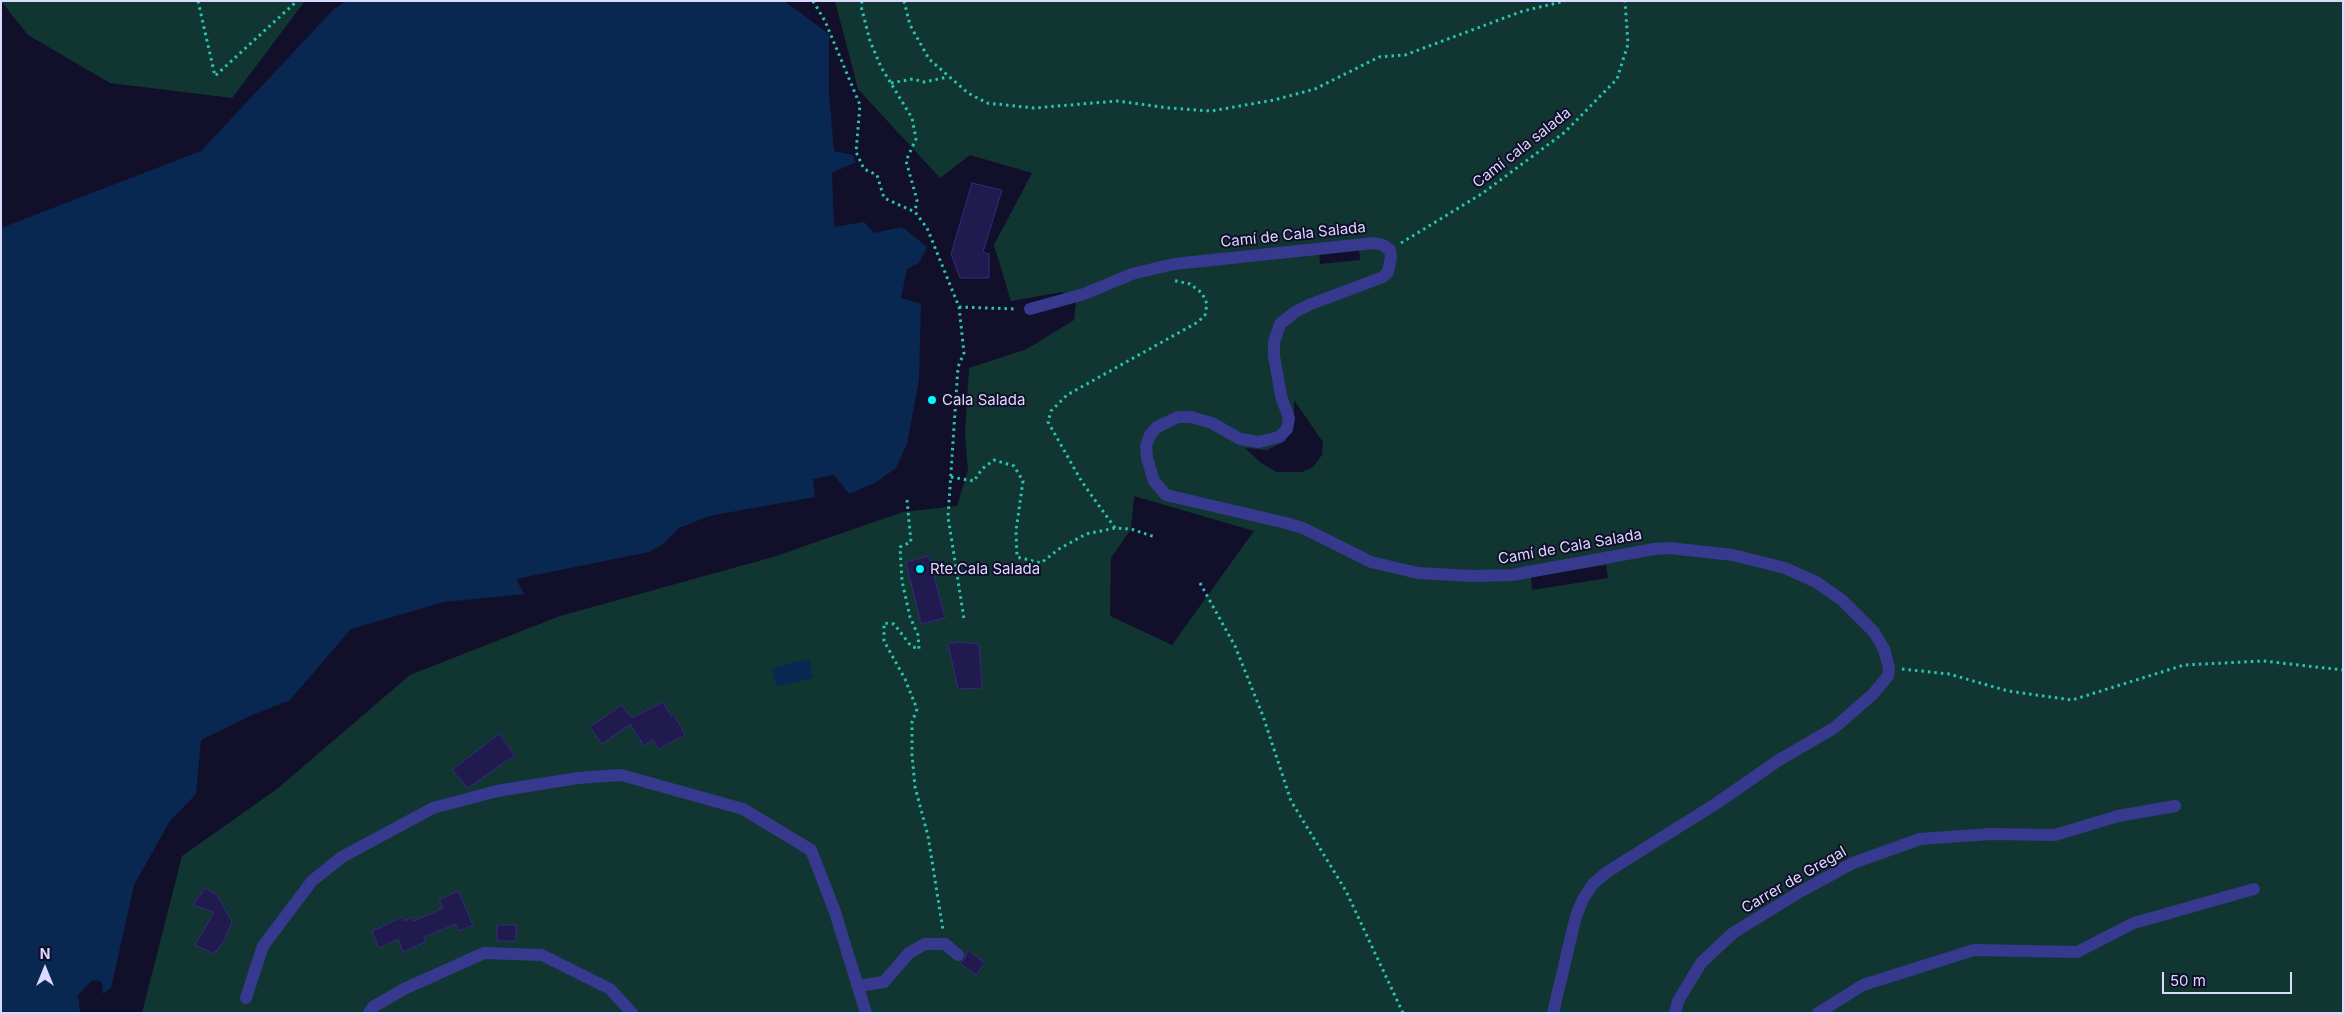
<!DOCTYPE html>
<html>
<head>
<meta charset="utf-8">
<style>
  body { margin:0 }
  #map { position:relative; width:2344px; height:1014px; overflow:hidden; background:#120f2b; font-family:Inter,sans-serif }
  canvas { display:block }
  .frame { position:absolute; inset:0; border:2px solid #dbd9ff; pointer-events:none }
  .north { position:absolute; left:20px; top:944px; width:50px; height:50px; -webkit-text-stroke:4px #120f2b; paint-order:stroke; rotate:0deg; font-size:14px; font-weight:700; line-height:20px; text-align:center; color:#dbd9ff }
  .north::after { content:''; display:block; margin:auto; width:18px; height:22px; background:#dbd9ff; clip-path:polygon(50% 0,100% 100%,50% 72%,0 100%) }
  .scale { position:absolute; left:2162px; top:972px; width:130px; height:22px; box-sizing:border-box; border:2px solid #dbd9ff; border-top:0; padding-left:6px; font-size:15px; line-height:18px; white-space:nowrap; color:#dbd9ff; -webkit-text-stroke:4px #120f2b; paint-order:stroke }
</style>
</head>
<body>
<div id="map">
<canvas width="2344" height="1014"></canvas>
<div class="frame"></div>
<div class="north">N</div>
<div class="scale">50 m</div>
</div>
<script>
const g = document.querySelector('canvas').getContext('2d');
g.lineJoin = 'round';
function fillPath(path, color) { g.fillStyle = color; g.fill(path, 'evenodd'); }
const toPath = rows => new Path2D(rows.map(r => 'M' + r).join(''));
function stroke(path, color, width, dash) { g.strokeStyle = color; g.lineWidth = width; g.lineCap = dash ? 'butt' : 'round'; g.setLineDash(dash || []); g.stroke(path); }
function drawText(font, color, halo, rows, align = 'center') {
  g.font = font + ' Inter,sans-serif'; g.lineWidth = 4; g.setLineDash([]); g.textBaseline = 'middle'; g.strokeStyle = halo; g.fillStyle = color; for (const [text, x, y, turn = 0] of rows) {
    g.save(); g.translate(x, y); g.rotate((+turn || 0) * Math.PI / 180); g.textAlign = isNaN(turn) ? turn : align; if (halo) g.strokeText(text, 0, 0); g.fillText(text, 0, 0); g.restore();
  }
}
const green = toPath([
  [1,1,305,1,232,98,110,83,28,35],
  [835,1,2343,1,2343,1013,142,1013,182,856,277,789,410,675,560,616,773,557,903,512,957,506,968,470,965,435,969,368,1027,349,1074,320,1076,301,1062,292,1011,301,994,245,1032,173,970,155,940,178,858,89],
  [1359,248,1360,260,1320,264,1319,253],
  [1294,400,1323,442,1322,455,1313,467,1302,472,1276,472,1260,462,1245,448,1267,450,1285,441,1294,423],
  [1134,496,1254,531,1172,645,1110,616,1111,558,1131,529],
  [1606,565,1608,578,1532,590,1531,577]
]);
const water = toPath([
  [346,1,784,1,829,34,829,94,834,151,852,155,856,162,832,173,834,227,864,222,874,233,902,227,927,247,919,263,907,269,901,298,921,304,919,379,907,444,896,468,875,483,849,494,834,475,813,479,815,497,709,516,679,528,663,544,649,552,516,579,524,594,444,602,351,629,290,700,250,716,201,740,196,794,170,821,134,885,111,988,103,994,102,982,92,980,78,995,80,1013,1,1013,1,228,201,151,333,10],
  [809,659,813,678,777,687,772,668]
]);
const building = toPath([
  [972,183,1002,190,983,252,989,254,989,278,960,278,951,254,972,183],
  [929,556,945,618,921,624,906,562,929,556],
  [959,642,979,644,982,688,958,689,948,644,959,642],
  [663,702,671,716,674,714,685,735,658,749,653,739,644,746,630,724,602,744,590,727,622,705,631,718,663,702],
  [499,734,515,755,468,788,452,770,499,734],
  [205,888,217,895,232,922,224,941,214,954,195,945,214,912,193,905,205,888],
  [458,891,473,925,459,931,456,924,424,937,426,942,403,952,398,939,379,948,372,931,403,917,405,921,412,917,414,921,443,908,439,900,458,891],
  [497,925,516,925,516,941,497,941,497,925],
  [968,950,985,963,976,975,960,963,964,960,968,950]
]);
const path = toPath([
  [198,1,215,76,297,1],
  [813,1,825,21,860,105,856,152,864,169,877,175,884,198,915,212,927,228,959,307,964,353,958,367,948,517,964,619],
  [862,1,861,6,870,41,881,67,912,118,916,139,906,161,917,200,915,212],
  [904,1,910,25,929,59,968,93,987,103,1034,108,1117,101,1169,108,1211,111,1274,100,1315,89,1379,57,1405,55,1523,11,1565,1],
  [891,83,913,79,924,82,948,77],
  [1401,243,1483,193,1565,132,1617,79,1628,44,1625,1],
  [959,307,1016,309],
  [951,477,974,481,982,469,994,460,1014,466,1023,481,1016,531,1017,557,1041,563,1059,549,1086,534,1115,528,1131,529,1155,537],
  [907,500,911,542,900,547,902,581,910,617,918,635,919,649,911,646,894,624,884,623,884,641,905,679,917,709,912,722,912,755,915,787,928,836,943,930],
  [1115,528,1082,482,1048,422,1051,411,1067,395,1198,322,1205,315,1207,304,1202,293,1190,284,1172,280],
  [1200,583,1235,646,1263,716,1291,801,1346,891,1403,1013],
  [1902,669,1949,674,2008,691,2072,700,2184,665,2263,661,2343,670]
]);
const minor = toPath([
  [1030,309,1084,294,1132,274,1174,264,1374,243,1383,245,1390,250,1391,257,1388,272,1383,277,1311,304,1295,312,1280,324,1274,342,1274,356,1281,396,1289,418,1287,429,1279,437,1259,442,1240,439,1212,423,1191,417,1178,417,1157,427,1150,435,1146,446,1147,458,1154,481,1166,495,1286,523,1303,528,1371,562,1418,573,1473,576,1512,575,1654,549,1669,548,1733,555,1785,568,1816,582,1842,600,1874,632,1884,649,1889,668,1888,676,1873,694,1834,728,1779,760,1717,803,1607,872,1593,884,1583,899,1576,916,1553,1013],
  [858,986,884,982,909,953,925,944,945,944,958,955],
  [246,998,263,946,312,881,342,857,433,808,497,791,578,778,621,775,743,809,811,850,835,912,866,1013],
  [369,1013,373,1007,404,989,484,953,542,955,610,989,632,1013],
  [1675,1013,1678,1001,1701,963,1733,933,1798,893,1853,863,1920,839,1990,834,2055,835,2118,816,2175,806],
  [1818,1013,1863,985,1974,950,2077,952,2134,923,2254,889]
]);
const markers = [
  [932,400,5,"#05f6ff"],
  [920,569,5,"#05f6ff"]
];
const streetNames = [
  ["Camí cala salada",1522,148,-38],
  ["Camí de Cala Salada",1293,235,-6],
  ["Camí de Cala Salada",1570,547,-10],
  ["Carrer de Gregal",1794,880,-30]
];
const poiNames = [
  ["Cala Salada",942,400],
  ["Rte.Cala Salada",930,569]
];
fillPath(green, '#113632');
fillPath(water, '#092851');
fillPath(building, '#211a4e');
stroke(building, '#352a7b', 1);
stroke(path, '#27c5b2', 3, [2.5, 4]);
stroke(minor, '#37398e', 12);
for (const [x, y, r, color] of markers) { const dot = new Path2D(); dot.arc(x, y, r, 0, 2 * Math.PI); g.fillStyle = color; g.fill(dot); stroke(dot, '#120f2b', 2); }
drawText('15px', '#dbd9ff', '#120f2b', streetNames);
drawText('15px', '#dbd9ff', '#120f2b', poiNames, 'left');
</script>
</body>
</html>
